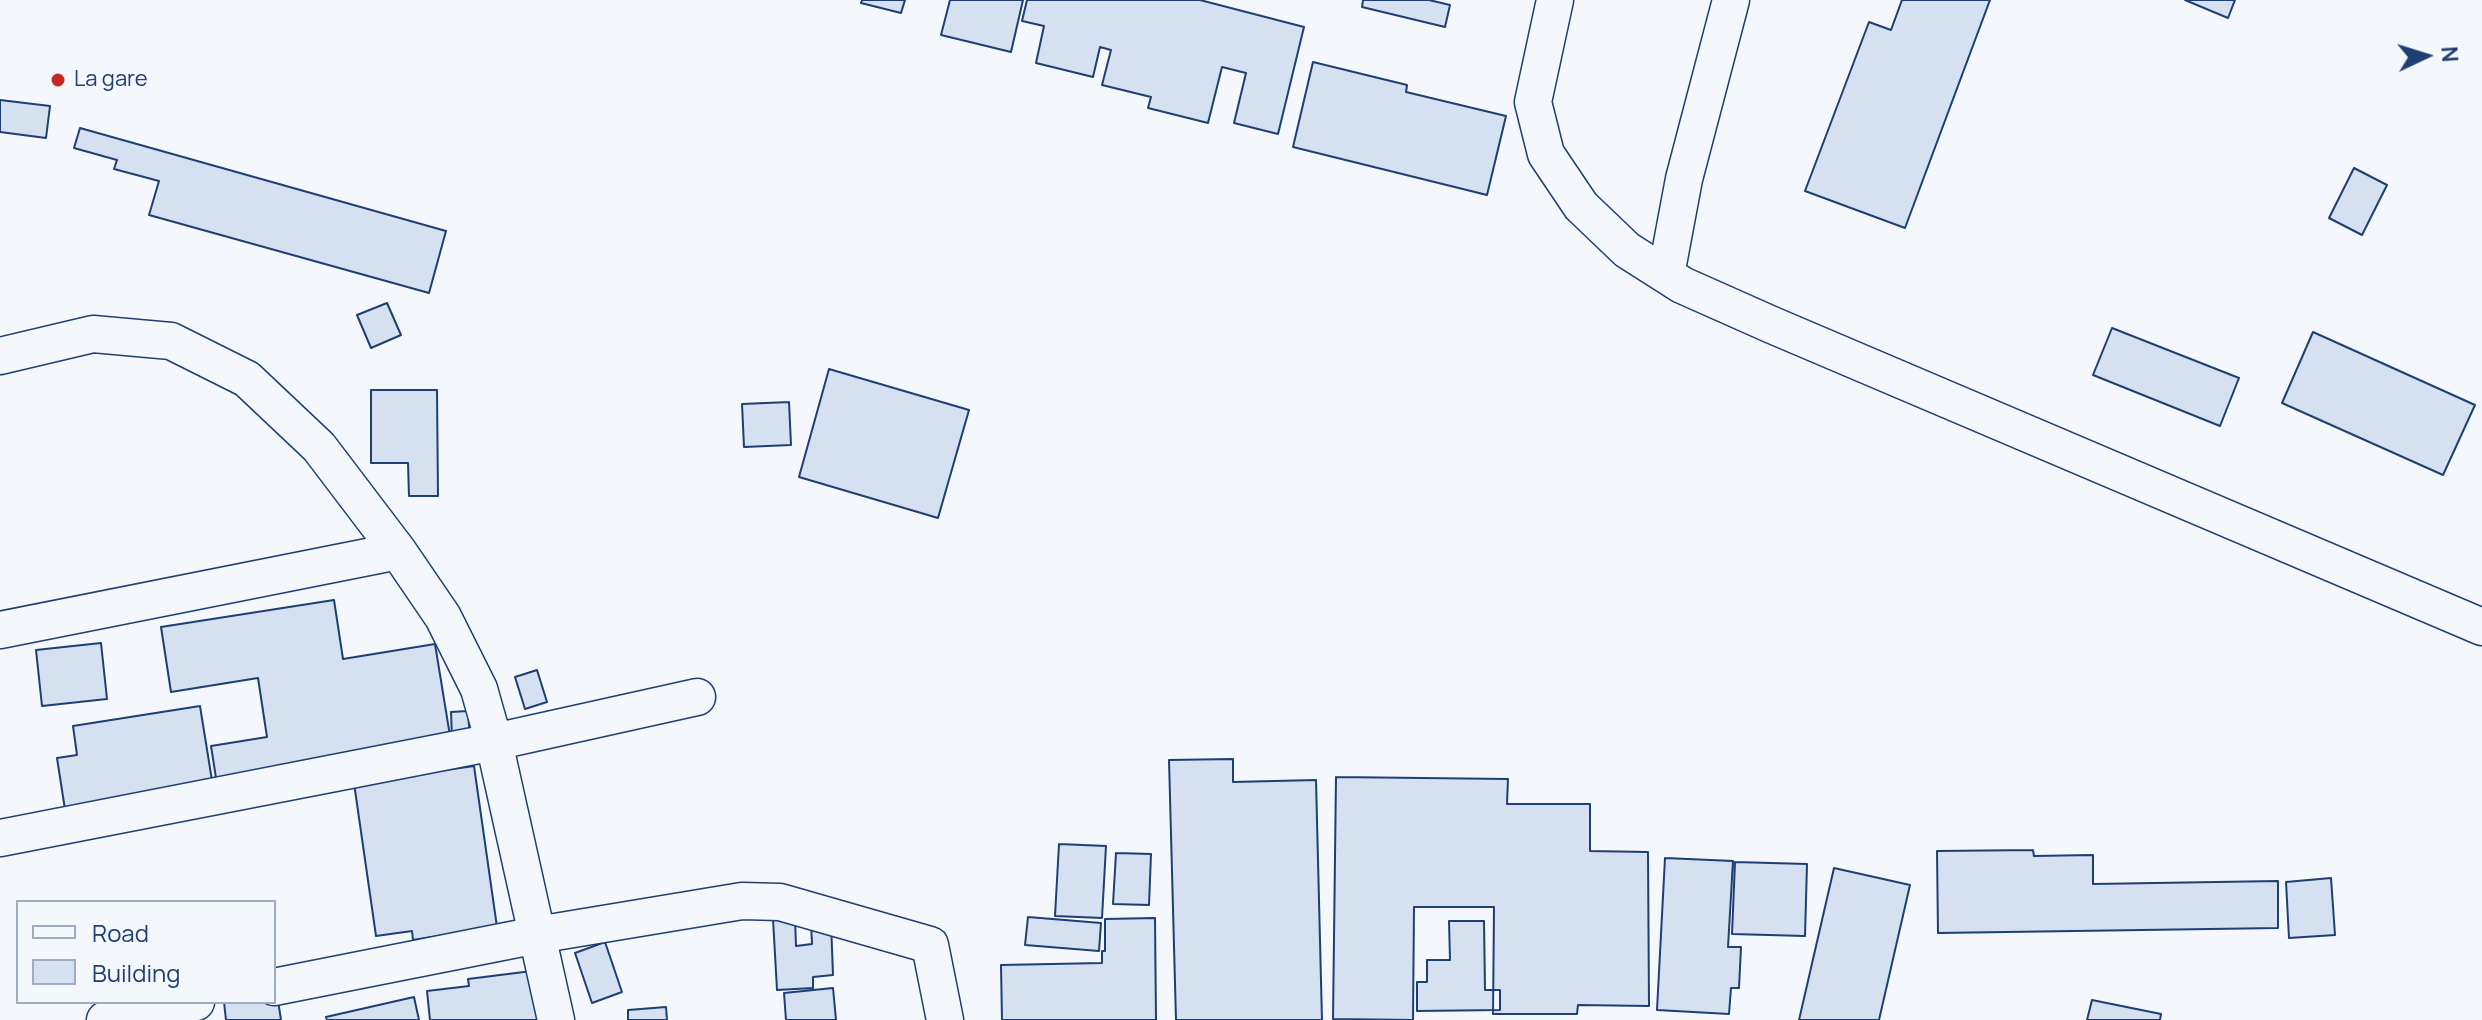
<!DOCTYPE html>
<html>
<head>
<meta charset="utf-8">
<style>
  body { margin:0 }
  #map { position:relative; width:2482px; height:1020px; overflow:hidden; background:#f4f7fb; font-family:Manrope,sans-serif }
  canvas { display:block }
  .legend { position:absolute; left:16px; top:900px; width:260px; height:104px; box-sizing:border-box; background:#f4f7fb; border:2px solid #9eadc5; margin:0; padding:10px 14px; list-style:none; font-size:24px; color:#1d3f73 }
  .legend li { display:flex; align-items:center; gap:16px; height:40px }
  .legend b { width:40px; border:2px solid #9eadc5 }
  .north { position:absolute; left:2386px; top:16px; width:80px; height:80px; -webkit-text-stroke:6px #f4f7fb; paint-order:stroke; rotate:86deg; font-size:22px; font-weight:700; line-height:32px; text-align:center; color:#1d3f73 }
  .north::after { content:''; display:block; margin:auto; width:28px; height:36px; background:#1d3f73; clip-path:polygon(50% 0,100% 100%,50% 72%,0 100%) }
</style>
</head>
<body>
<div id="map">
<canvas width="2482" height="1020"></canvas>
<ul class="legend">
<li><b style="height:10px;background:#f4f7fb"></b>Road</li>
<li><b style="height:22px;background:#d5e0f0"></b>Building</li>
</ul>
<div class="north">N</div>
</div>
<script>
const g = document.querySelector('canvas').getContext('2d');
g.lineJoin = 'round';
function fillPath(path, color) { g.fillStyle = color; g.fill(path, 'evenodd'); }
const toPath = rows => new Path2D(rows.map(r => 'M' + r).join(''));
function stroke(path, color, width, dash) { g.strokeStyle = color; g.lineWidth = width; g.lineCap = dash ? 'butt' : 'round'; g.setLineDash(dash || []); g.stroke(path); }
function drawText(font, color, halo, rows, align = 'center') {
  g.font = font + ' Manrope,sans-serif'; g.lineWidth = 6; g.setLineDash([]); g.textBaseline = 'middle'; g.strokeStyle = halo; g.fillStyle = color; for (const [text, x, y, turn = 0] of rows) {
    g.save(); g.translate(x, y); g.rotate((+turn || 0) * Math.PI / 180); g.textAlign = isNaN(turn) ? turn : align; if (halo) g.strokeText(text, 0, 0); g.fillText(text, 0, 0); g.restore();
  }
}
const building = toPath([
  [862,0,905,0,901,13,861,3,862,0],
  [950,0,1023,0,1011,52,941,35,950,0],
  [1027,0,1200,0,1304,27,1278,134,1234,123,1246,73,1222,67,1208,123,1148,108,1151,97,1102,85,1111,50,1100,47,1093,77,1036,63,1044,26,1022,21,1027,0],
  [1363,0,1429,0,1450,5,1445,27,1362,7,1363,0],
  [1902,0,1990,0,1905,228,1805,191,1869,22,1891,30,1902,0],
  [2185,0,2235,0,2228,18,2185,0],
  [1313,62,1407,85,1406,92,1506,116,1487,195,1293,147,1313,62],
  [0,100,50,106,46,138,0,132,0,100],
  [80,128,446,231,429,293,149,215,159,181,114,169,117,160,74,148,80,128],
  [2354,168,2387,185,2362,235,2329,218,2354,168],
  [387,303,401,335,371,348,357,315,387,303],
  [2112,328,2239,378,2220,426,2093,375,2112,328],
  [2313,332,2475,405,2443,475,2282,403,2313,332],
  [829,369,969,410,938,518,799,477,829,369],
  [371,390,437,390,438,496,409,496,408,463,371,463,371,390],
  [789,402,791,445,744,447,742,404,789,402],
  [334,600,343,659,435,644,451,742,216,778,211,746,267,737,258,678,171,692,161,627,334,600],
  [101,643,107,699,42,706,36,650,101,643],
  [537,670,547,702,525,709,515,677,537,670],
  [200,706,214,793,66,816,57,758,77,755,73,726,200,706],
  [468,711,470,739,452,739,451,712,468,711],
  [1233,759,1233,782,1316,780,1322,1020,1176,1020,1169,760,1233,759],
  [474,766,497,927,413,940,412,931,376,936,354,783,474,766],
  [1336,777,1508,779,1507,804,1590,804,1590,851,1648,852,1649,1006,1578,1005,1577,1014,1493,1014,1494,907,1414,907,1413,1020,1333,1019,1336,777],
  [1059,844,1106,846,1102,918,1055,916,1059,844],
  [2033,850,2034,856,2093,855,2093,884,2278,881,2278,928,1938,933,1937,851,2033,850],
  [1116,853,1151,854,1149,905,1113,904,1116,853],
  [1665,858,1733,861,1728,947,1741,947,1739,988,1731,988,1729,1014,1657,1010,1665,858],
  [1735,862,1807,864,1805,936,1732,934,1735,862],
  [1834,868,1910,885,1879,1020,1799,1020,1834,868],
  [2331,878,2335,935,2289,938,2286,882,2331,878],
  [1028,917,1101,923,1099,951,1025,945,1028,917],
  [795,918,796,946,812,944,811,923,831,922,833,975,813,977,813,988,777,990,773,919,795,918],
  [1155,918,1156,1020,1002,1020,1001,965,1102,963,1102,951,1105,951,1105,919,1155,918],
  [1449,921,1484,921,1485,990,1500,990,1500,1010,1417,1011,1417,982,1427,982,1427,960,1450,960,1449,921],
  [605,942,622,992,592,1003,575,953,605,942],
  [532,971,538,1020,430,1020,427,991,469,986,468,979,532,971],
  [833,988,836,1020,786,1020,784,993,833,988],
  [277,994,281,1020,226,1020,224,1002,274,1002,277,994],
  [414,997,419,1020,327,1020,326,1017,414,997],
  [2092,1000,2161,1014,2160,1020,2087,1020,2092,1000],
  [666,1007,667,1020,628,1020,628,1010,666,1007]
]);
const street = toPath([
  [1555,0,1533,102,1546,154,1581,206,1627,250,1682,285,1772,325,2482,627],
  [1666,275,1684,179,1731,0],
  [0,356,93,334,171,341,247,379,319,447,398,551,443,617,479,689,494,742,556,1020],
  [0,630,398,551],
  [0,838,494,742,697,697],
  [274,987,537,935,742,901,780,902,930,945,945,1020],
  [105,1020,196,1002]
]);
const markers = [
  [58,80,8,"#c62828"]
];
const poiNames = [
  ["La gare",74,80]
];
fillPath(building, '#d5e0f0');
stroke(building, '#1d3f73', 2);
stroke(street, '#1d3f73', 39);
stroke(street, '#f4f7fb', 36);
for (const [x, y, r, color] of markers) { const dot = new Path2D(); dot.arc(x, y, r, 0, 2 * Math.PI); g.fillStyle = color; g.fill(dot); stroke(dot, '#f4f7fb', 3); }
drawText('22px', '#1d3f73', '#f4f7fb', poiNames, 'left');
</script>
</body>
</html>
